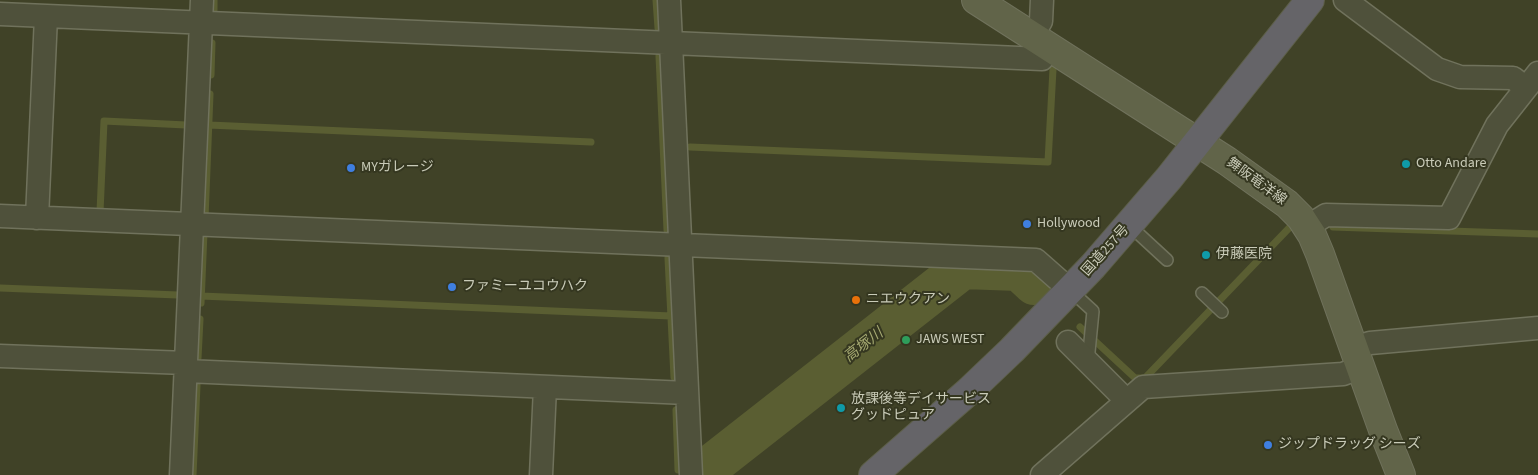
<!DOCTYPE html>
<html>
<head>
<meta charset="utf-8">
<style>
  body { margin:0 }
  canvas { display:block; background:#404227 }
</style>
</head>
<body>
<canvas width="1538" height="475"></canvas>
<script>
const g = document.querySelector('canvas').getContext('2d');
g.lineJoin = 'round';
const toPath = rows => new Path2D(rows.map(r => 'M' + r).join(''));
function stroke(path, color, width, dash) { g.strokeStyle = color; g.lineWidth = width; g.lineCap = dash ? 'butt' : 'round'; g.setLineDash(dash || []); g.stroke(path); }
function drawText(font, color, halo, rows, align = 'center') {
  g.font = font + ' "Source Sans 3","Noto Sans JP",sans-serif'; g.lineWidth = 4; g.setLineDash([]); g.textBaseline = 'middle'; g.strokeStyle = halo; g.fillStyle = color; for (const [text, x, y, turn = 0] of rows) {
    g.save(); g.translate(x, y); g.rotate((+turn || 0) * Math.PI / 180); g.textAlign = isNaN(turn) ? turn : align; if (halo) g.strokeText(text, 0, 0); g.fillText(text, 0, 0); g.restore();
  }
}
const stream = toPath([
  [656,0,658,28],
  [214,10,214,0],
  [659,56,667,230],
  [211,75,212,43],
  [209,125,591,142],
  [690,147,1048,162,1053,69],
  [94,212,100,212,104,121,186,125],
  [205,218,210,94],
  [1333,227,1538,234],
  [668,258,674,377],
  [0,288,178,295],
  [201,296,671,316],
  [201,303,204,232],
  [1080,327,1135,378,1145,378,1291,226],
  [198,358,200,319],
  [676,410,678,470],
  [193,475,197,385]
]);
const river = toPath([
  [704,471,963,268,1019,270,1034,284]
]);
const service = toPath([
  [1129,225,1167,260],
  [1070,290,1093,311,1088,362],
  [1202,293,1222,312]
]);
const minor = toPath([
  [669,0,691,475],
  [1345,0,1437,69,1460,77,1513,78,1526,88],
  [0,14,1042,59,1050,47],
  [1032,36,1041,21,1042,0],
  [0,216,1036,260,1070,290],
  [37,218,46,16],
  [1307,227,1326,215,1449,218,1497,125,1538,73],
  [1068,342,1127,401],
  [1354,348,1370,343,1538,328],
  [0,356,186,363],
  [186,371,687,393],
  [181,475,202,0],
  [541,475,545,387],
  [1042,475,1143,387,1343,374,1361,367]
]);
const secondary = toPath([
  [976,0,1227,161,1287,204,1301,218,1312,235,1320,254,1383,430,1401,475]
]);
const trunk = toPath([
  [873,475,969,391,1012,350,1093,266,1169,178,1310,0]
]);
const markers = [
  [1406,164,5,"#0f9aa8"],
  [351,168,5,"#3f7fe0"],
  [1027,224,5,"#3f7fe0"],
  [1206,255,5,"#0f9aa8"],
  [452,287,5,"#3f7fe0"],
  [856,300,5,"#e8710a"],
  [906,340,5,"#2e9e5b"],
  [841,408,5,"#0f9aa8"],
  [1268,445,5,"#3f7fe0"]
];
const poiNames = [
  ["Otto Andare",1416,164],
  ["MYガレージ",361,168],
  ["Hollywood",1037,224],
  ["伊藤医院",1216,255],
  ["ファミーユコウハク",462,287],
  ["ニエウクアン",866,300],
  ["JAWS WEST",916,340],
  ["放課後等デイサービス",851,400],
  ["グッドピュア",851,416],
  ["ジップドラッグ シーズ",1278,445]
];
const streetNames = [
  ["舞阪竜洋線",1256,182,36],
  ["国道257号",1106,251,-48]
];
const waterNames = [
  ["高塚川",864,346,-38]
];
stroke(stream, '#5a5e32', 7);
stroke(river, '#5a5e32', 42);
stroke(service, '#70725c', 14);
stroke(minor, '#70725c', 25);
stroke(secondary, '#70725c', 30);
stroke(trunk, '#5d5f49', 30);
stroke(service, '#4f513b', 11);
stroke(minor, '#4f513b', 22);
stroke(secondary, '#616449', 28);
stroke(trunk, '#656468', 28);
for (const [x, y, r, color] of markers) { const dot = new Path2D(); dot.arc(x, y, r, 0, 2 * Math.PI); g.fillStyle = color; g.fill(dot); stroke(dot, '#353720', 2); }
drawText('14px', '#c9cbb8', '#353720', poiNames, 'left');
drawText('14px', '#c9cbb8', '#353720', streetNames);
drawText('italic 15px', '#a6aa72', '#353720', waterNames);
</script>
</body>
</html>
